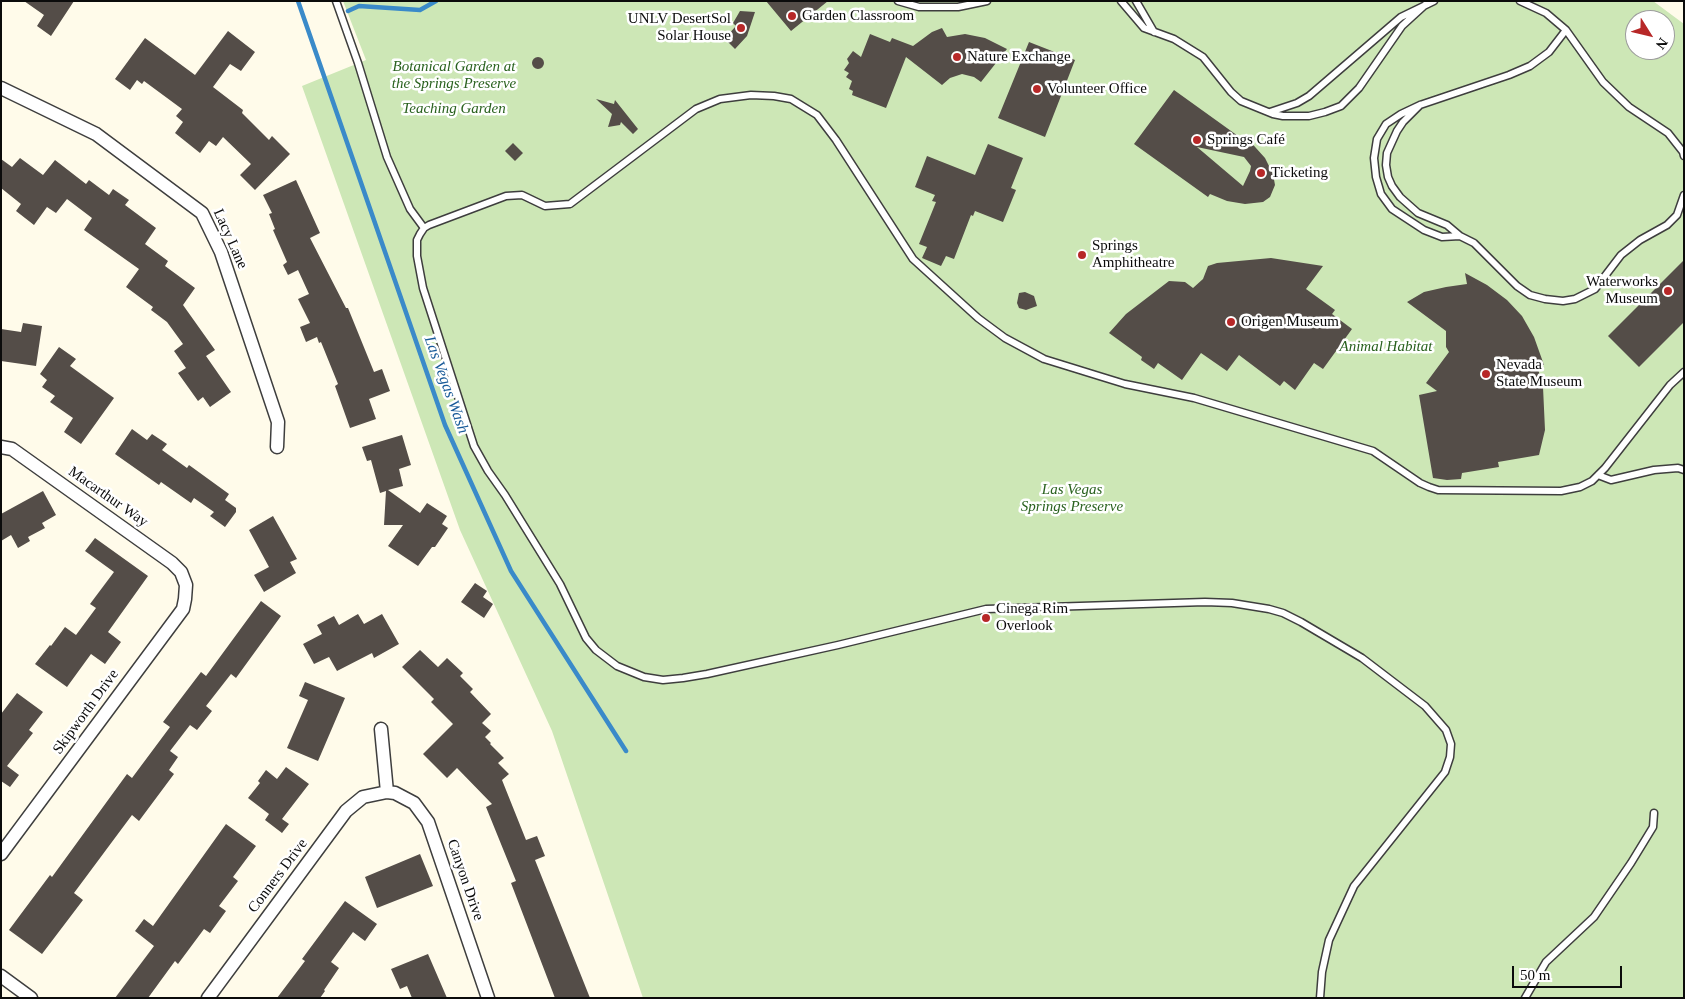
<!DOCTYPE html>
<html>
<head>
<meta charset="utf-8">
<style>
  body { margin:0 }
  #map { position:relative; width:1685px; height:999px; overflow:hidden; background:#fffbea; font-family:"Times New Roman",serif }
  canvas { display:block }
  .frame { position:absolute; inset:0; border:2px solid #0b0b0b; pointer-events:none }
  .north { position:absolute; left:1625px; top:10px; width:50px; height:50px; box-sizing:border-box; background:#fff; border:1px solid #9d9d9d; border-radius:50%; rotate:126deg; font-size:14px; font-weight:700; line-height:20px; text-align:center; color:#0b0b0b }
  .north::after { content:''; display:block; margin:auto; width:18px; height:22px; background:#b72828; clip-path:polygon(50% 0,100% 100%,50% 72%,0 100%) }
  .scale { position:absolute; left:1512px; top:966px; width:110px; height:22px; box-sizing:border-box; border:2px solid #0b0b0b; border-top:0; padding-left:6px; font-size:15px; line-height:18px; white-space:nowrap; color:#0b0b0b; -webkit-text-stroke:4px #fff; paint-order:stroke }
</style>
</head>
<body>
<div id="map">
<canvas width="1685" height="999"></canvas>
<div class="frame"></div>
<div class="north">N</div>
<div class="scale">50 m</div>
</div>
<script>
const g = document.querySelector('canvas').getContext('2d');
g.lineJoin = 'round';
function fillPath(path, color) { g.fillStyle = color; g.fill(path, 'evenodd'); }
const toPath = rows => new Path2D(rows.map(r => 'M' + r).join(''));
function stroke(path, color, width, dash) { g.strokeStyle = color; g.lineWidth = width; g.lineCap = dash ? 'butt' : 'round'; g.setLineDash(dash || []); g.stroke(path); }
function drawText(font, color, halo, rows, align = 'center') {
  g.font = font + ' "Times New Roman",serif'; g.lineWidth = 5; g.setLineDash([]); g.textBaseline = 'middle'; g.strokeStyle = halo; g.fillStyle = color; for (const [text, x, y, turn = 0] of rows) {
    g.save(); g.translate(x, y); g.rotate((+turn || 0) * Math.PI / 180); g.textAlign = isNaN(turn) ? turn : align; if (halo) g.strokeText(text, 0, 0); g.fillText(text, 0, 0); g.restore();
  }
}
const green = toPath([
  [343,1,1653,1,1684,24,1684,998,643,998,552,731,460,530,302,86,366,60],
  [1635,20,1665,20,1665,50,1635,50]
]);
const stream = toPath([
  [298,1,445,425,511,571,626,751],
  [348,11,359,6,420,10,436,1]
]);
const building = toPath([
  [24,1,74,1,51,36,37,26,44,15],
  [766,1,828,1,791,31],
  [740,11,755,12,747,36,735,49,727,41,726,37,736,26,733,23],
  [942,28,947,37,965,34,985,38,1007,49,981,82,974,77,962,74,950,78,942,85,906,57,886,108,852,95,853,91,849,89,852,81,846,77,849,73,844,70,849,63,847,59,853,51,861,57,870,34,890,42,892,38,913,46,932,32],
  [228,31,255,52,241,71,230,64,213,87,243,110,242,113,269,140,272,136,290,154,255,190,240,175,251,164,223,137,216,146,209,141,200,153,175,133,183,122,176,116,182,109,144,81,142,84,137,80,130,90,115,79,145,38,195,75],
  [1029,42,1075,60,1045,137,998,118],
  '532 63a6 6 0 1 1 12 0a6 6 0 1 1-12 0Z',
  [1174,90,1245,141,1247,138,1265,158,1273,174,1275,185,1270,197,1263,202,1245,204,1227,201,1210,194,1208,197,1134,144],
  [1197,147,1244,157,1251,166,1250,171,1243,186],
  [596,99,614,104,615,100,638,129,633,134,621,122,620,125,608,127,612,114],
  [513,143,523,153,515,161,505,151],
  [988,144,1023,158,1011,188,1016,190,1003,222,975,211,973,216,971,215,954,259,946,256,941,266,922,258,927,247,919,244,936,202,932,201,935,195,915,187,927,156,975,175],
  [20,158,43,175,55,160,86,184,89,180,109,195,113,189,129,200,125,205,156,228,145,244,168,261,165,266,195,288,183,305,215,350,206,356,231,392,210,407,203,397,198,401,178,373,186,368,174,351,183,344,167,322,151,310,153,307,126,287,139,269,84,230,92,218,67,199,56,213,47,207,34,225,16,211,21,204,1,188,1,159,12,167],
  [296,180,320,233,310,238,346,308,348,308,374,372,382,369,390,391,369,399,376,419,350,428,335,386,338,384,321,342,319,343,317,337,306,342,300,327,310,323,298,299,309,294,298,270,288,275,283,265,287,262,273,230,275,229,269,214,272,213,263,195],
  [1271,258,1323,266,1306,289,1335,310,1332,314,1352,329,1323,369,1314,363,1295,390,1284,381,1280,386,1239,355,1227,371,1201,353,1182,380,1158,363,1154,369,1141,360,1142,357,1109,333,1126,314,1169,281,1185,282,1193,288,1203,279,1208,266,1217,263],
  [1684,260,1684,322,1639,367,1608,336],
  [1465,273,1487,285,1507,300,1522,316,1534,337,1544,365,1537,365,1543,387,1545,430,1539,455,1498,462,1499,467,1462,473,1461,479,1447,480,1433,478,1419,395,1437,391,1426,383,1449,352,1446,347,1446,331,1407,302,1424,292,1446,287,1467,284],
  [1025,292,1034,296,1037,306,1026,310,1019,308,1017,303,1019,293],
  [23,323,42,326,36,366,1,361,1,329,21,332],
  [59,347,76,359,70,366,114,398,81,444,64,432,73,418,50,402,55,396,42,387,47,380,40,374],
  [132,429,147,440,152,434,167,444,162,450,187,468,189,465,229,494,225,500,236,508,236,512,225,527,210,516,214,512,194,498,191,503,161,482,159,485,115,454],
  [402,435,411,465,399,469,403,486,388,490,420,513,427,503,447,516,442,524,448,528,435,547,432,547,418,566,388,546,403,525,384,525,386,491,380,493,371,460,367,461,362,447],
  [43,491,56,515,42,523,45,528,28,537,30,541,18,548,11,535,1,541,1,514],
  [273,516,297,559,290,562,296,573,264,592,254,575,269,567,249,530],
  [95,538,148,576,108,632,121,642,105,664,91,654,67,687,35,664,50,645,51,646,65,627,76,635,96,608,90,604,114,572,85,551],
  [475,583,487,591,483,597,493,604,484,618,461,602],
  [261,601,281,616,236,678,231,674,206,706,212,711,197,730,190,725,170,751,178,757,169,770,174,774,139,821,132,815,74,893,83,900,42,954,9,930,50,875,52,877,127,774,132,778,170,727,163,722,201,672,206,676],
  [358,614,364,624,382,614,399,644,374,658,372,653,337,671,329,657,314,664,303,644,322,634,317,625,334,616,339,625],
  [420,650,438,667,447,658,463,673,460,676,473,689,470,692,491,714,482,723,491,731,485,737,491,743,490,744,504,758,498,763,509,774,502,780,526,840,537,836,545,856,535,860,590,998,555,998,511,883,516,881,486,807,492,804,457,768,447,778,423,754,453,724,431,702,434,699,402,667],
  [305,682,345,698,318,761,287,748,308,700,299,696],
  [17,693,43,712,29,730,33,733,7,766,19,775,10,787,1,781,1,714],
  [286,767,309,784,282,819,289,824,282,833,265,820,269,814,248,798,260,783,258,781,266,770,277,779],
  [226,824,256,846,233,877,238,881,219,906,226,911,210,933,204,929,178,964,175,961,148,998,115,998,154,946,135,931,144,919,153,926],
  [420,854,433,886,377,908,365,877],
  [345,901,377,924,365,941,353,932,331,962,339,968,324,990,325,991,320,998,277,998,305,961,302,959],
  [428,954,447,998,412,998,407,986,400,989,391,969]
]);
const lane = toPath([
  [336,1,358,63,387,157,410,209,424,228],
  [898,1,919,7,958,7,987,1],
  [1121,1,1144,28,1174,39,1203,57,1231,92,1241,101,1273,114,1283,116,1309,116,1325,112,1341,106,1359,88,1402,26,1425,5],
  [1136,1,1154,32],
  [1520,1,1546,13,1566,30,1603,82,1629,107,1668,133,1683,152,1684,156],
  [1420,105,1403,122,1397,131,1387,153,1386,165,1388,177,1392,186,1400,197,1418,213,1447,225,1460,236,1474,243,1517,286,1530,295,1545,299,1563,301,1575,299,1595,289,1621,255,1640,240,1667,225,1677,215,1684,195],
  [1270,112,1297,103,1309,96,1401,17,1434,1],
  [1460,236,1442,237,1424,230,1392,209,1381,194,1376,177,1374,158,1377,139,1386,124,1401,114,1420,105,1509,75,1530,66,1549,52,1566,30],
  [1598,475,1611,480,1654,470,1678,468,1684,470],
  [1320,998,1322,972,1329,940,1354,886,1445,772,1450,757,1451,744,1446,730,1425,706,1362,658,1301,622,1283,613,1269,609,1232,603,1205,602,986,609,838,645,707,674,683,678,663,680,644,677,617,666,596,650,586,638,560,584,505,495,488,471,474,446,423,288,417,256,417,240,420,234,424,228,429,225,506,196,522,195,545,206,570,204,696,109,720,99,751,95,774,96,791,99,817,115,836,140,913,259,978,318,1005,338,1044,359,1099,376,1125,384,1194,398,1373,451,1420,483,1429,487,1438,490,1561,491,1580,487,1592,481,1605,468,1670,385,1684,372],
  [1525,998,1546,962,1594,917,1631,863,1653,827,1654,813]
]);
const street = toPath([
  [1,88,96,134,202,213,221,252,278,422,277,447],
  [1,447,12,449,172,563,181,572,186,585,185,599,183,609,1,854],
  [381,729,387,792],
  [1,976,31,998],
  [208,998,346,811,363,797,387,792,395,793,414,803,428,822,488,998]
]);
const markers = [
  [792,16,5,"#b72828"],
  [741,28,5,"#b72828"],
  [957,57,5,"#b72828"],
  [1037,89,5,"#b72828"],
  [1197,140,5,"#b72828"],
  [1261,173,5,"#b72828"],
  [1082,255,5,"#b72828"],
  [1668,291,5,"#b72828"],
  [1231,322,5,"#b72828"],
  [1486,374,5,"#b72828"],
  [986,618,5,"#b72828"]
];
const poiNames = [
  ["Garden Classroom",802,16],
  ["UNLV DesertSol",731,19,"right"],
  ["Solar House",731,36,"right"],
  ["Nature Exchange",967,57],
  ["Volunteer Office",1047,89],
  ["Springs Café",1207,140],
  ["Ticketing",1271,173],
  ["Springs",1092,246],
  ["Amphitheatre",1092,263],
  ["Waterworks",1658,282,"right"],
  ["Museum",1658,299,"right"],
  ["Origen Museum",1241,322],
  ["Nevada",1496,365],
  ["State Museum",1496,382],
  ["Cinega Rim",996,609],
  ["Overlook",996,626]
];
const parkNames = [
  ["Botanical Garden at",454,67],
  ["the Springs Preserve",454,84],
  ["Teaching Garden",454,109],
  ["Animal Habitat",1386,347],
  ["Las Vegas",1072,490],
  ["Springs Preserve",1072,507]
];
const streetNames = [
  ["Lacy Lane",230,239,66],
  ["Macarthur Way",108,497,35],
  ["Skipworth Drive",86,712,-54],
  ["Conners Drive",278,876,-53],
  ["Canyon Drive",465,880,71]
];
const waterNames = [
  ["Las Vegas Wash",446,385,70]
];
fillPath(green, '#cde7b6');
stroke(stream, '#3a8ac9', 4.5);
fillPath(building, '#544d48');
stroke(lane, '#3e3e3e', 9);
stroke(street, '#3e3e3e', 15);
stroke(lane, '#fff', 6);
stroke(street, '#fff', 12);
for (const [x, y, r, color] of markers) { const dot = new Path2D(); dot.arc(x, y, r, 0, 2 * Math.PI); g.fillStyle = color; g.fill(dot); stroke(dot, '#fff', 2); }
drawText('15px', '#0b0b0b', '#fff', poiNames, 'left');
drawText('italic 15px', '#29611e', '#fff', parkNames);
drawText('15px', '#0b0b0b', '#fff', streetNames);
drawText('italic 16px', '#195b99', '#fff', waterNames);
</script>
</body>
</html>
